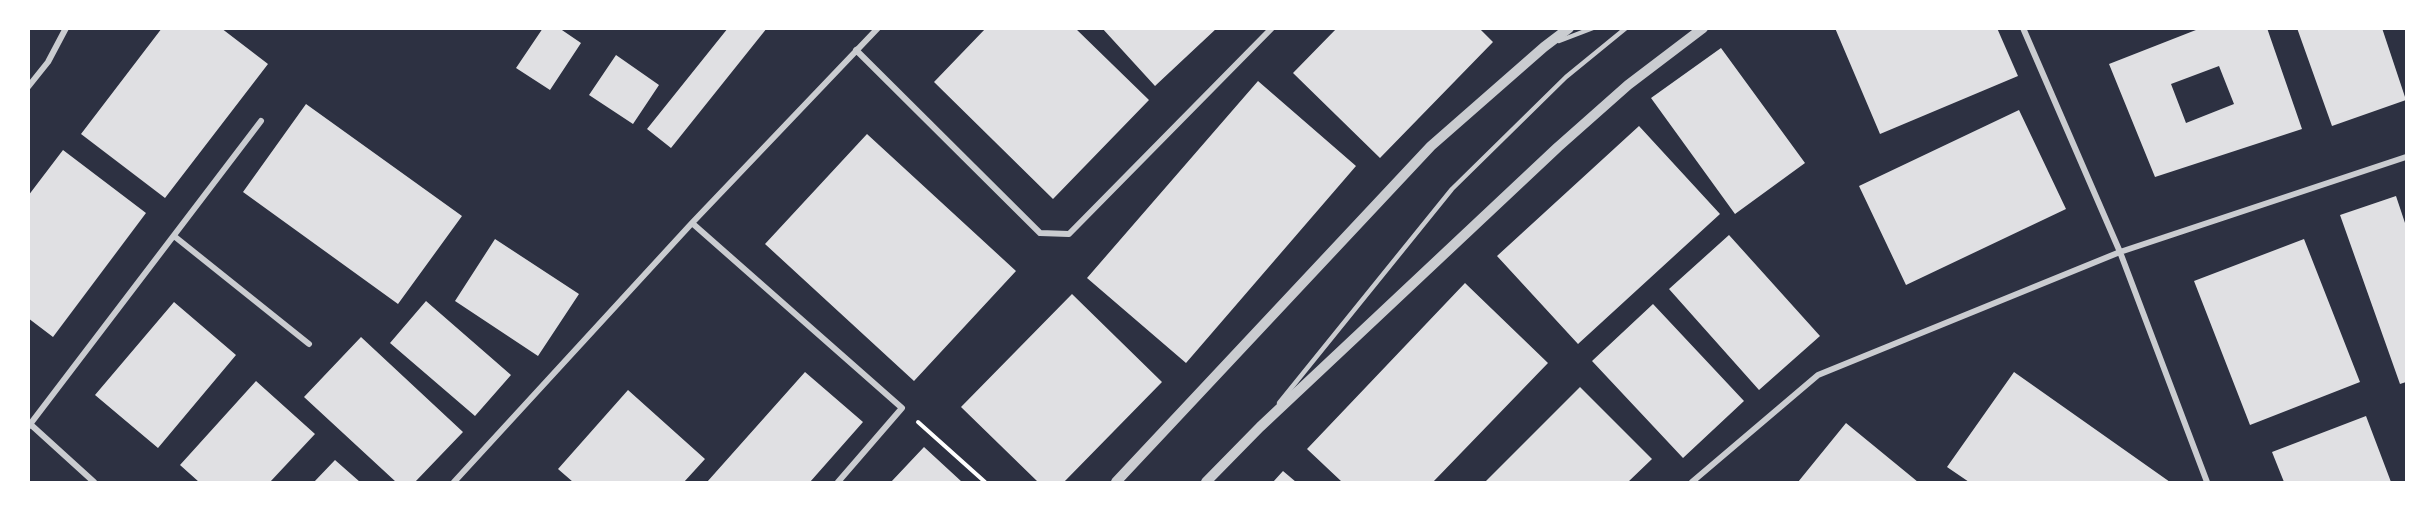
<!DOCTYPE html>
<html>
<head>
<meta charset="utf-8">
<style>
  body { margin:0 }
  #map { position:relative; width:2435px; height:511px; overflow:hidden; background:#2d3142; font-family:Lora,serif }
  canvas { display:block }
  .frame { position:absolute; inset:0; border:30px solid #fff; pointer-events:none }
</style>
</head>
<body>
<div id="map">
<canvas width="2435" height="511"></canvas>
<div class="frame"></div>
</div>
<script>
const g = document.querySelector('canvas').getContext('2d');
g.lineJoin = 'round';
function fillPath(path, color) { g.fillStyle = color; g.fill(path, 'evenodd'); }
const toPath = rows => new Path2D(rows.map(r => 'M' + r).join(''));
function stroke(path, color, width, dash) { g.strokeStyle = color; g.lineWidth = width; g.lineCap = dash ? 'butt' : 'round'; g.setLineDash(dash || []); g.stroke(path); }
const building = toPath([
  [162,28,221,28,268,64,165,198,81,134],
  [543,28,559,28,581,43,550,90,516,68],
  [728,28,767,28,671,148,647,129],
  [986,28,1075,28,1149,100,1053,199,934,82],
  [1102,28,1217,28,1155,86],
  [1337,28,1479,28,1493,42,1380,158,1293,73],
  [1835,28,1997,28,2018,76,1880,134],
  [2201,28,2267,28,2302,129,2155,177,2109,64],
  [2219,66,2234,104,2186,123,2171,84],
  [2297,28,2382,28,2406,100,2332,126],
  [1721,48,1805,163,1735,214,1651,98],
  [616,55,659,85,633,124,589,95],
  [1258,81,1356,166,1186,363,1087,278],
  [306,104,462,216,398,304,243,192],
  [2019,110,2066,209,1906,285,1859,186],
  [1639,126,1720,214,1578,344,1497,256],
  [867,134,1016,271,914,381,765,244],
  [63,150,146,213,53,337,28,318,28,196],
  [2396,196,2406,226,2406,382,2400,384,2340,215],
  [1729,235,1820,336,1759,390,1669,289],
  [495,239,579,294,538,356,455,301],
  [2304,239,2360,382,2250,425,2194,281],
  [1465,283,1548,363,1433,482,1342,482,1307,449],
  [1072,294,1162,382,1064,482,1038,482,961,407],
  [426,301,511,375,475,416,390,343],
  [174,302,236,355,158,448,95,395],
  [1653,304,1744,401,1683,458,1592,361],
  [361,337,463,432,415,482,396,482,304,397],
  [805,372,863,422,810,482,707,482],
  [2014,372,2170,482,1969,482,1947,467],
  [256,381,315,434,270,482,199,482,180,465],
  [1580,387,1652,459,1628,482,1485,482],
  [628,390,705,459,684,482,573,482,558,469],
  [2366,416,2391,482,2284,482,2272,452],
  [1846,423,1918,482,1798,482],
  [924,447,962,482,891,482],
  [335,460,360,482,314,482],
  [1283,471,1296,482,1273,482]
]);
const path = toPath([
  [918,422,985,482]
]);
const service = toPath([
  [1559,41,1593,28],
  [1279,403,1452,189,1566,77,1626,28]
]);
const minor = toPath([
  [2023,28,2120,252,2207,482],
  [856,50,1040,233,1069,234,1272,28],
  [28,87,48,62,66,28],
  [692,223,902,408,838,482],
  [174,236,309,344],
  [29,423,94,482],
  [28,427,261,121],
  [454,482,692,223,878,28],
  [1692,482,1818,375,2120,252,2406,157]
]);
const tertiary = toPath([
  [1116,482,1431,146,1544,47,1569,28],
  [1206,482,1260,427,1558,147,1628,85,1703,28]
]);
fillPath(building, '#e0e0e3');
stroke(path, '#fff', 4);
stroke(service, '#caccd0', 4.5);
stroke(minor, '#caccd0', 6);
stroke(tertiary, '#caccd0', 10);
</script>
</body>
</html>
